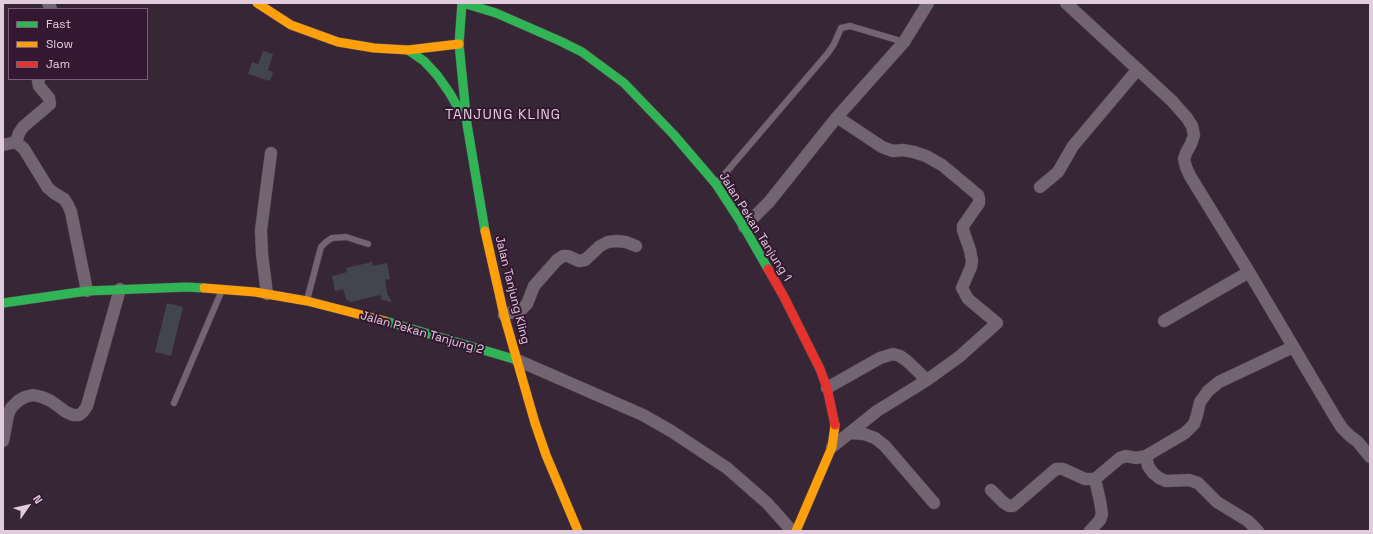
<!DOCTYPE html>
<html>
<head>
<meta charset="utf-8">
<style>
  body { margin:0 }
  #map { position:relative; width:1373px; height:534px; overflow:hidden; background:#372736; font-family:"Space Grotesk",sans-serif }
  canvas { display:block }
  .frame { position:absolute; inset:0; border:4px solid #e0ccdd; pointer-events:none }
  .legend { position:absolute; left:8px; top:8px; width:140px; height:72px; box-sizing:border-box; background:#341731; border:1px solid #795f76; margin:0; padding:5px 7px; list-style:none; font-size:12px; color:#e0ccdd }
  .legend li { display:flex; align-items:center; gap:8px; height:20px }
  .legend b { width:20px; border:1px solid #795f76 }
  .north { position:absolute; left:8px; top:486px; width:40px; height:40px; -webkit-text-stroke:3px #341731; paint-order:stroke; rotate:56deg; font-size:11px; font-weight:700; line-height:16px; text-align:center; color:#e0ccdd }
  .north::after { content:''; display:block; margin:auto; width:14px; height:18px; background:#e0ccdd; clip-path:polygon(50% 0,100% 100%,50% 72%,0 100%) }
</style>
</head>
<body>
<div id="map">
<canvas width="1373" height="534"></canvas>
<div class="frame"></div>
<ul class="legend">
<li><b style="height:5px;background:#30b455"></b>Fast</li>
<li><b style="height:5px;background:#ff9f0a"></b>Slow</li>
<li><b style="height:5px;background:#e5322d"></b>Jam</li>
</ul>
<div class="north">N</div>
</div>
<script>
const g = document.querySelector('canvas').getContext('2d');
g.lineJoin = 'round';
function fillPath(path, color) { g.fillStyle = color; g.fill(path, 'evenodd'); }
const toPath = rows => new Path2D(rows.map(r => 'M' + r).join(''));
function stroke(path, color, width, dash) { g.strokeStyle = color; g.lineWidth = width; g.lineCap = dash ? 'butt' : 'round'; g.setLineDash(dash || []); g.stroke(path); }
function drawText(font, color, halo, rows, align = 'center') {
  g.font = font + ' "Space Grotesk",sans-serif'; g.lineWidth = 4; g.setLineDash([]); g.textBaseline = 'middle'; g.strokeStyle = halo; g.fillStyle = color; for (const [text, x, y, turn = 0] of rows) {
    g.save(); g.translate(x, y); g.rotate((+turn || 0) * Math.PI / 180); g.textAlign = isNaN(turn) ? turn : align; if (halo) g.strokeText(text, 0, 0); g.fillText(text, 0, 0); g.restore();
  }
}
const building = toPath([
  [263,51,273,54,268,70,273,72,270,81,248,74,252,62,258,64],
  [372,262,373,266,387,263,390,279,385,280,387,293,392,302,382,300,380,295,351,302,346,299,343,289,335,291,332,276,347,272,346,268],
  [167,303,183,307,171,356,155,352]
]);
const lane = toPath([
  [717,183,828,53,834,44,841,28,850,26,904,42],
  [307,300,321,247,326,242,332,238,346,237,368,244],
  [174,403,222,290]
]);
const street = toPath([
  [48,3,51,9],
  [1066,3,1172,101,1187,118,1192,126,1194,135,1191,144,1186,153,1184,159,1186,167,1190,176,1249,272,1335,417,1342,428,1350,436,1358,442,1370,457],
  [39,79,38,81,39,86,49,98,50,104,23,127,19,133,16,142,24,149,48,188,54,193,64,199,68,205,71,212,87,291],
  [3,145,16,142],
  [1040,187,1058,172,1073,146,1138,69],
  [744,227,769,202,837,117,904,42,928,3],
  [267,294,262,254,261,230,271,153],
  [504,315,522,309,527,304,534,286,557,260,563,256,568,256,579,261,585,260,600,246,608,242,617,241,626,242,636,246],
  [1164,321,1249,272],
  [517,360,643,415,671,431,727,468,767,503,792,531],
  [827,388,880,358,893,354,900,356,907,361,927,380],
  [849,433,864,434,875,438,885,446,934,503],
  [3,441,8,415,11,408,18,401,25,397,33,395,42,397,51,401,66,412,73,415,79,415,83,412,87,406,120,289],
  [832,447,877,411,927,380,959,357,997,323,968,299,962,288,971,267,972,261,970,250,963,230,963,226,979,203,979,199,978,195,942,165,926,156,914,152,903,150,893,151,882,147,837,117],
  [1146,456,1148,466,1153,473,1159,478,1166,481,1189,480,1198,483,1217,502,1248,521,1258,531],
  [991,490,1003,502,1009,506,1013,506,1056,469,1063,469,1085,479,1095,479,1120,458,1126,456,1136,458,1146,456,1185,433,1194,424,1197,415,1200,402,1208,391,1219,382,1293,347],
  [1090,531,1100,520,1102,514,1100,501,1095,479]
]);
const fast = toPath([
  [462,3,459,44,467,124,485,231],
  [463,3,496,13,560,41,582,52,624,83,674,135,716,184,744,227,768,269],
  [408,50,424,61,437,75,449,92,463,116],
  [3,303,87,291,187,287,204,288],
  [385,321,517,360]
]);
const slow = toPath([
  [257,3,291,25,338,42,374,48,408,50,459,44],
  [485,231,504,315,535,423,546,455,578,531],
  [204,288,255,292,307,301,385,321],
  [796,531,832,447,835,425]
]);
const jam = toPath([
  [768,269,784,297,820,369,827,388,835,425]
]);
const streetNames = [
  ["Jalan Pekan Tanjung 1",755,227,58],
  ["Jalan Tanjung Kling",512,290,76],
  ["Jalan Pekan Tanjung 2",422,333,16]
];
const quarterNames = [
  ["TANJUNG KLING",503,115]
];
fillPath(building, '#42454e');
stroke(lane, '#50424f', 7);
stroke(street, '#50424f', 13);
stroke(fast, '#50424f', 10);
stroke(slow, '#50424f', 10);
stroke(jam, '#50424f', 10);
stroke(lane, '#726471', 6);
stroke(street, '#726471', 12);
stroke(fast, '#30b455', 9);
stroke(slow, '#ff9f0a', 9);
stroke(jam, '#e5322d', 9);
drawText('12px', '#e0ccdd', '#341731', streetNames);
g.letterSpacing = '1px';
drawText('14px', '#e0ccdd', '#341731', quarterNames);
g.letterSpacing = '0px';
</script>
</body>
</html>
